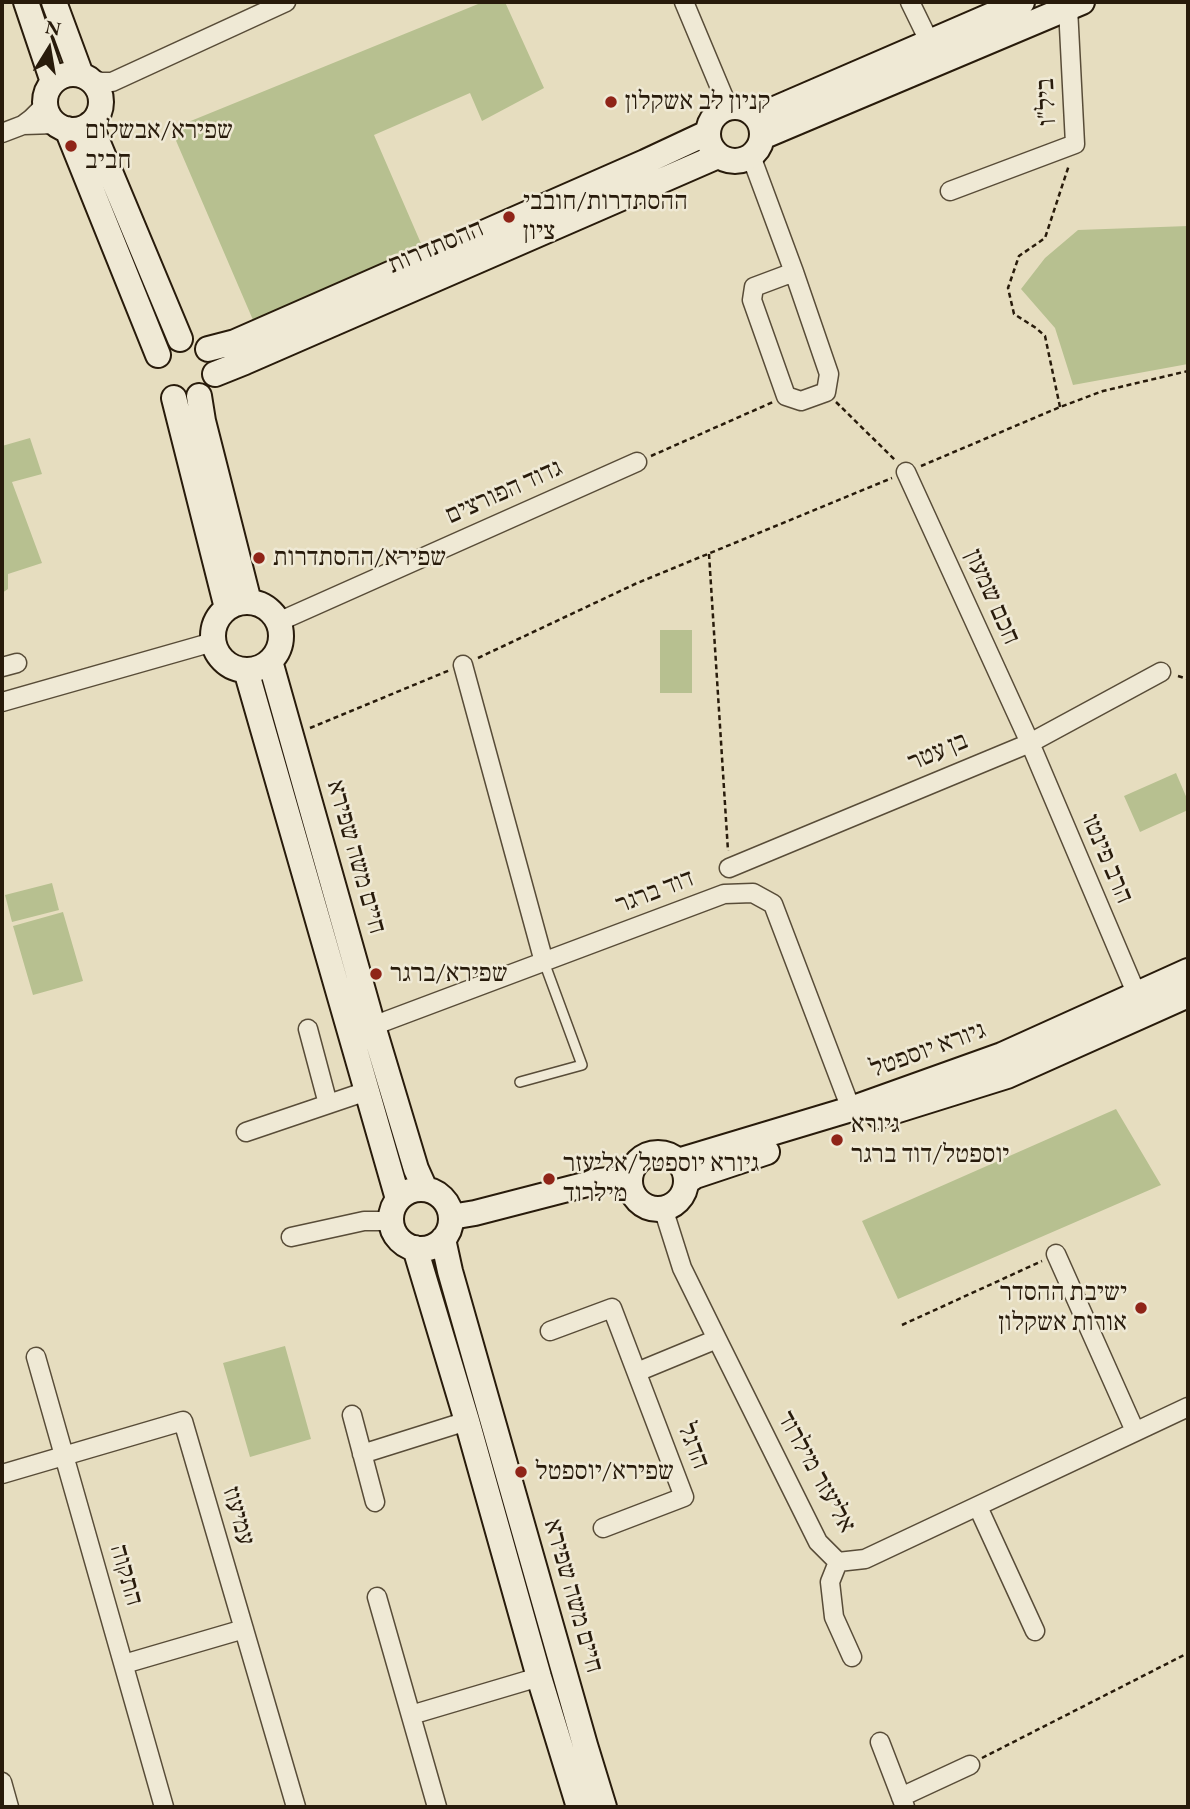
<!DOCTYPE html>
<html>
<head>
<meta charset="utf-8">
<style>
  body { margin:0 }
  #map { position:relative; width:1190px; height:1809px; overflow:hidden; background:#e6ddbf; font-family:"EB Garamond",serif }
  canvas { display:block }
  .frame { position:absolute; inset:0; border:4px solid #281b0b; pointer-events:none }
  .north { position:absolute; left:14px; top:14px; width:70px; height:70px; -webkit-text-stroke:5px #efe9d5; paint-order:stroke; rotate:11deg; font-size:19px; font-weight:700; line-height:28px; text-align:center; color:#281b0b }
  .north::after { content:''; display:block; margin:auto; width:24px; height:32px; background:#281b0b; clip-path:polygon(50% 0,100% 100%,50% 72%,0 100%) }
</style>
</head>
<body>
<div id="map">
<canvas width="1190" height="1809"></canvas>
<div class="frame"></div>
<div class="north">N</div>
</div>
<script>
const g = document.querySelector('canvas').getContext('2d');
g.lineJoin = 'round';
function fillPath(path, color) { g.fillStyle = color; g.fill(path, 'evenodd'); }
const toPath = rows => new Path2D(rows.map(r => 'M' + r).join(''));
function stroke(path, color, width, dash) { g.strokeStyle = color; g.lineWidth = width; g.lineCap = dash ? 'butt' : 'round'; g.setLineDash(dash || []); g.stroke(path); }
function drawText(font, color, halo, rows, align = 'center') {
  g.font = font + ' "EB Garamond","Frank Ruhl Libre",serif'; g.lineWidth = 5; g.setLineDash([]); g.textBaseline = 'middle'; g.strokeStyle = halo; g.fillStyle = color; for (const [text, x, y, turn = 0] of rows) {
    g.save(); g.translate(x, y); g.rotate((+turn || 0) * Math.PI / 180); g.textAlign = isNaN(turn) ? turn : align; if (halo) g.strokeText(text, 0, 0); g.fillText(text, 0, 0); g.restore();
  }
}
const green = toPath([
  [483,2,505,2,544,88,482,121,470,93,374,135,423,248,253,320,171,129],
  [1188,226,1188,364,1073,385,1055,328,1021,289,1045,258,1078,230],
  [30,438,42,474,12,482,42,563,8,574,8,589,2,593,2,446],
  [660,630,692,630,692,693,660,693],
  [1176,773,1188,801,1188,810,1140,832,1124,796],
  [52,883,59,910,12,922,5,895],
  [63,912,83,981,33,995,13,926],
  [1116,1109,1161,1185,898,1299,862,1221],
  [285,1346,311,1439,250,1457,223,1363]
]);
const path = toPath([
  [836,402,896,461],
  [1060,407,1045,336,1036,328,1014,314,1008,288,1019,256,1045,238,1069,165],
  [651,456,773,402],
  [921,466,1060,407,1103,391,1188,371],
  [709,554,728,851],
  [478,658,635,584,892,478],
  [1178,676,1188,679],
  [310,728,450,670],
  [902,1325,1042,1261],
  [982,1758,1188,1653]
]);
const lane = toPath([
  [520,1082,582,1065,544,962]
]);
const street = toPath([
  [684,2,728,107],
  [910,2,929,41],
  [90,80,102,82,112,82,286,2],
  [23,125,56,124],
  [2,133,23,125,31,119,45,105],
  [751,156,794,272,829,374,826,392,801,401,786,396,752,300,754,287,794,272],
  [950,191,1075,144,1068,8],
  [906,472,1030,743,1137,995],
  [278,622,637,462],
  [463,665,544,962],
  [2,667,17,663],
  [2,702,213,642],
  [729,868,1030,743,1161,672],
  [308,1029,328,1104],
  [362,1030,724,894,753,893,773,904,851,1109],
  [246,1132,367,1091],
  [663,1208,682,1268,717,1339,818,1542,838,1562,865,1559,1188,1407],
  [291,1237,364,1221,391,1221],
  [1056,1254,1135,1431],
  [550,1331,612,1308,684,1497,603,1528],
  [36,1357,164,1807],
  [637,1372,717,1339],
  [352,1415,375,1502],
  [362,1454,467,1421],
  [2,1474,183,1421,296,1807],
  [978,1507,1035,1631],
  [838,1562,830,1582,834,1617,852,1657],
  [377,1597,437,1807],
  [124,1664,244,1629],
  [411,1715,539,1677],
  [880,1742,905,1807],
  [2,1782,9,1807],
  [901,1797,970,1765]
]);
const secondary = toPath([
  [26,2,53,82],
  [54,2,81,75],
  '45 102a28 28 0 1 1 56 0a28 28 0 1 1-56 0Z',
  '708 134a27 27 0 1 1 54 0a27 27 0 1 1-54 0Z',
  [756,117,1022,2],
  [90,124,180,339],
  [67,129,158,355],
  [762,137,1082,2],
  [208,349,235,342,645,162,707,133],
  [215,374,245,362,718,156],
  [199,396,203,421,249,602],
  [174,398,227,608],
  '213 636a34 34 0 1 1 68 0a34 34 0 1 1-68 0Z',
  [270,661,373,1026,416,1169,425,1189],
  [246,670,398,1199],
  [879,1116,1007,1076,1188,995],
  '630 1181a28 28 0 1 1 56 0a28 28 0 1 1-56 0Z',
  [678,1161,851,1109,1002,1055,1188,971],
  [686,1182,695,1176,767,1152],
  '391 1219a30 30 0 1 1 60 0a30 30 0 1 1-60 0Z',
  [451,1217,475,1213,599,1181,629,1178],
  [443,1239,450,1271,585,1745,604,1807],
  [415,1248,467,1421,539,1677,579,1807]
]);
const markers = [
  [611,102,7,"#8f2418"],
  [71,146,7,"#8f2418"],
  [509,217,7,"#8f2418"],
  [259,558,7,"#8f2418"],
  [376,974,7,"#8f2418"],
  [837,1140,7,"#8f2418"],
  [549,1179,7,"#8f2418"],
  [1141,1308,7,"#8f2418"],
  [521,1472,7,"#8f2418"]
];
const poiNames = [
  ["קניון לב אשקלון",625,102],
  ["שפירא/אבשלום",85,131],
  ["חביב",85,161],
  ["ההסתדרות/חובבי",523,202],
  ["ציון",523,232],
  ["שפירא/ההסתדרות",273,558],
  ["שפירא/ברגר",390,974],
  ["גיורא",851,1125],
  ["יוספטל/דוד ברגר",851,1155],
  ["גיורא יוספטל/אליעזר",563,1164],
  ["מילרוד",563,1194],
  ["ישיבת ההסדר",1127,1293,"right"],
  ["אורות אשקלון",1127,1323,"right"],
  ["שפירא/יוספטל",535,1472]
];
const streetNames = [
  ["ביל\"ו",1047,102,-93],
  ["ההסתדרות",436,247,-23],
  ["גדוד הפורצים",504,492,-24],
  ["חכם שמעון",992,597,66],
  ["בן עטר",938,752,-23],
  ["חיים משה שפירא",356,857,74],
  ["הרב פינטו",1107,859,67],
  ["דוד ברגר",655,892,-21],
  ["גיורא יוספטל",928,1050,-20],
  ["הדגל",693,1446,69],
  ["אליעזר מילרוד",816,1472,61],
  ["עמיעוז",238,1516,74],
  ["התקוה",126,1575,74],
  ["חיים משה שפירא",573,1596,74]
];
fillPath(green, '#b7c090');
stroke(lane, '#584c38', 12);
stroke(street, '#584c38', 21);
stroke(secondary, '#281b0b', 28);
stroke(path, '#281b0b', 2.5, [5, 3.5]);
stroke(lane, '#efe9d5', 9);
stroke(street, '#efe9d5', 18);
stroke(secondary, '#efe9d5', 24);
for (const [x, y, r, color] of markers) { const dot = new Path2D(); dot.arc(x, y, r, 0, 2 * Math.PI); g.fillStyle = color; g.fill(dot); stroke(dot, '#efe9d5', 2.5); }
drawText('26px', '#281b0b', '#efe9d5', poiNames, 'left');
drawText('26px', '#281b0b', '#efe9d5', streetNames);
</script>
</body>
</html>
